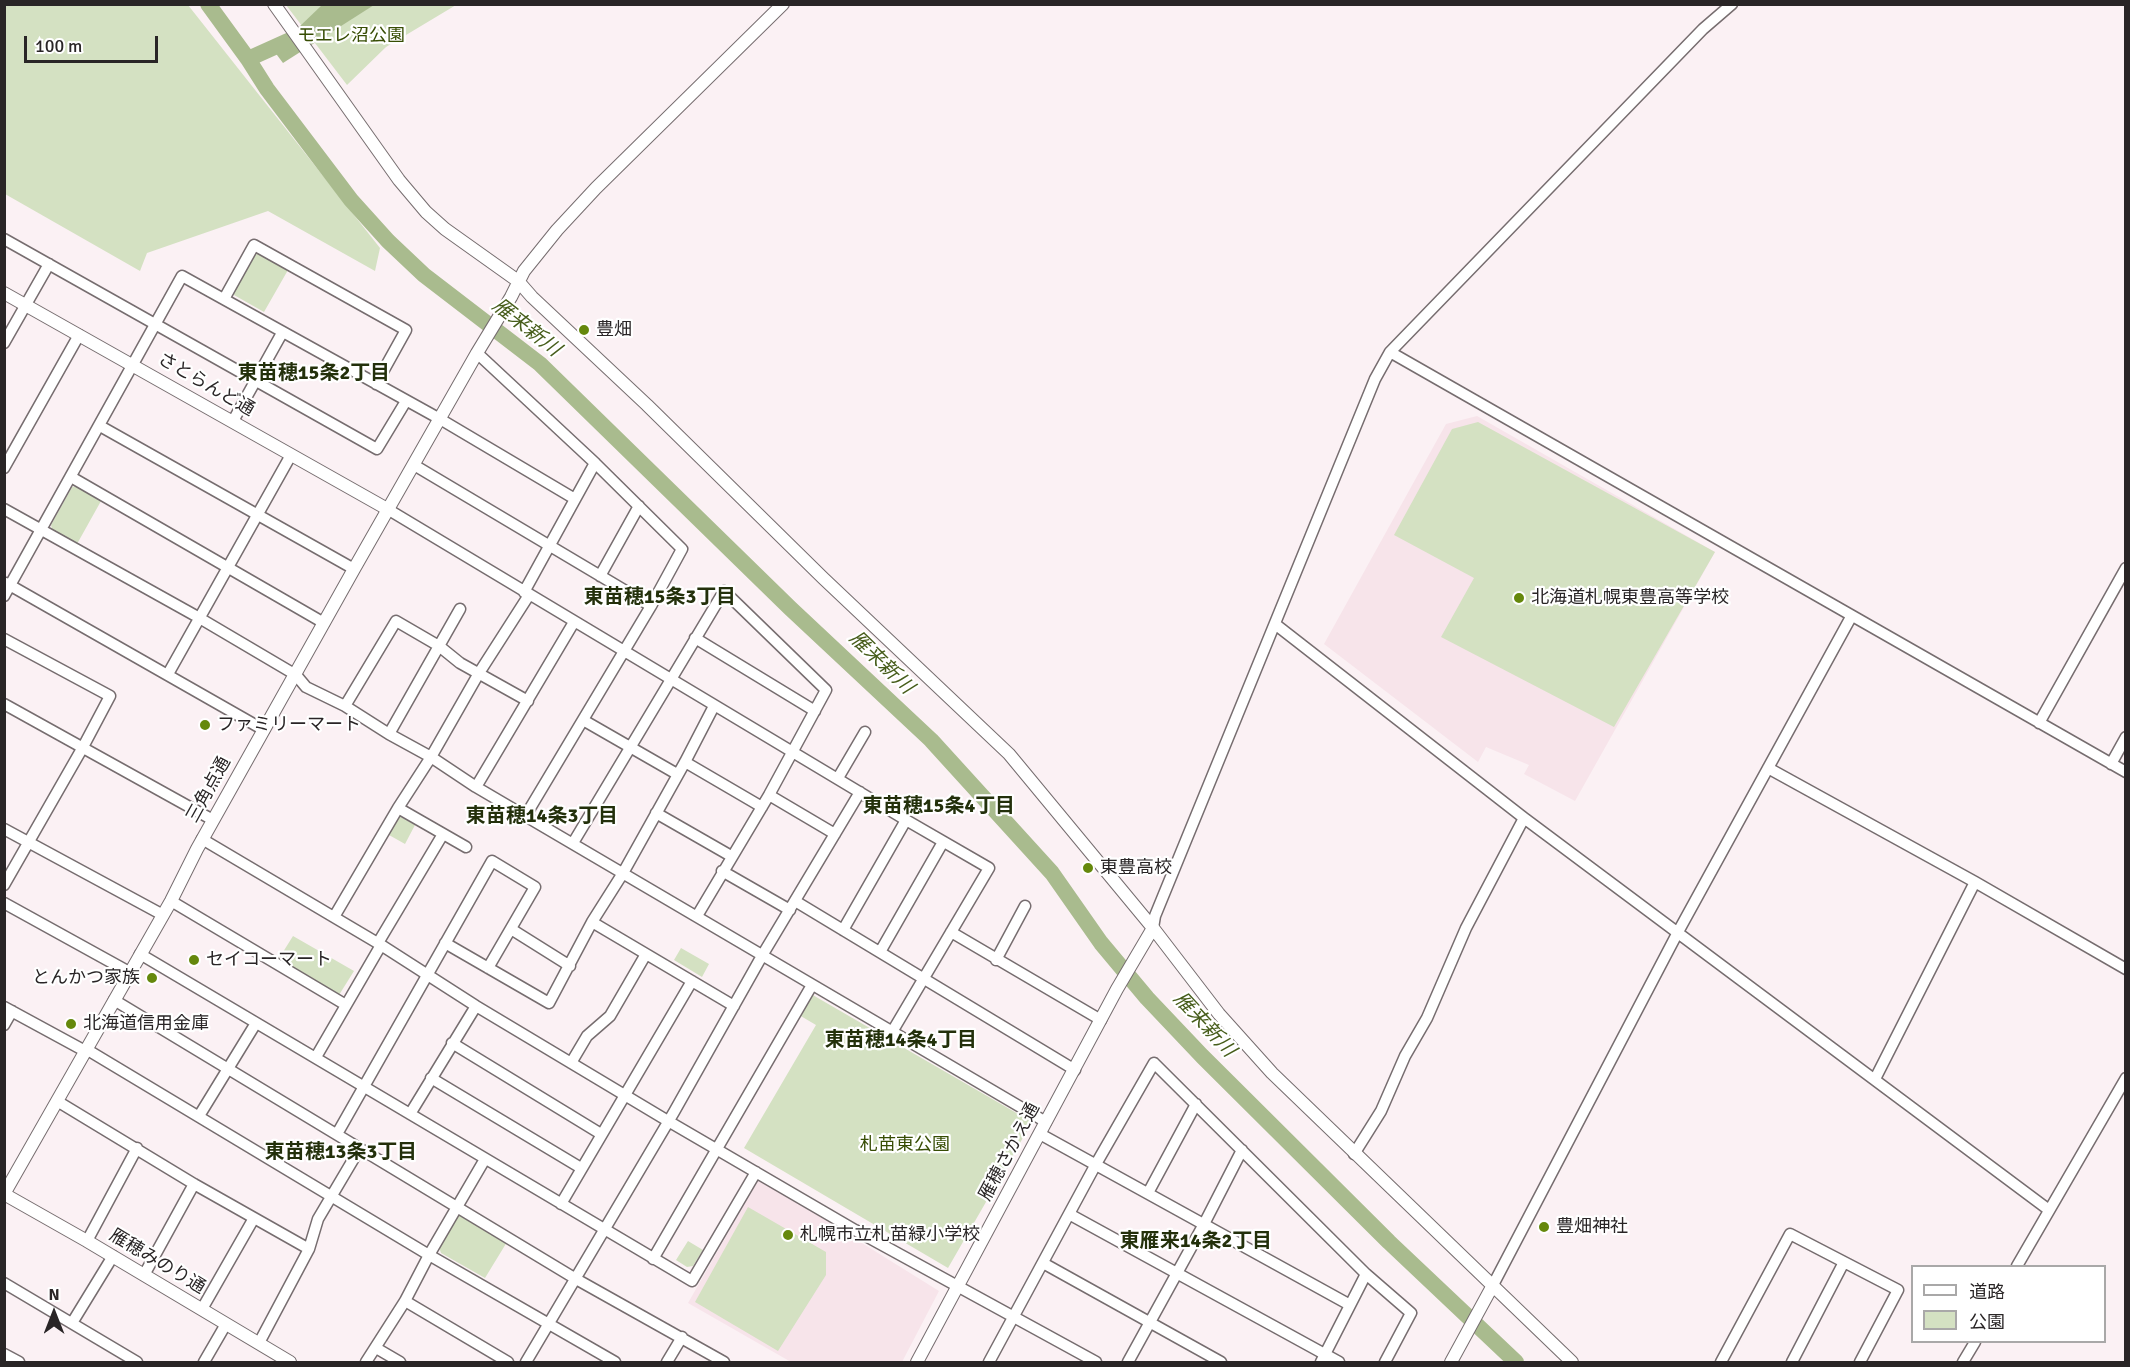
<!DOCTYPE html>
<html>
<head>
<meta charset="utf-8">
<style>
  body { margin:0 }
  #map { position:relative; width:2130px; height:1367px; overflow:hidden; background:#fbf1f4; font-family:Signika,"Noto Sans JP",sans-serif }
  canvas { display:block }
  .frame { position:absolute; inset:0; border:6px solid #292526; pointer-events:none }
  .legend { position:absolute; left:1911px; top:1265px; width:195px; height:78px; box-sizing:border-box; background:#fff; border:2px solid #a9a8a8; margin:0; padding:8px 10px; list-style:none; font-size:18px; color:#292526 }
  .legend li { display:flex; align-items:center; gap:12px; height:30px }
  .legend b { width:30px; border:2px solid #a9a8a8 }
  .north { position:absolute; left:24px; top:1283px; width:60px; height:60px; -webkit-text-stroke:4px #fff; paint-order:stroke; rotate:0deg; font-size:16px; font-weight:700; line-height:24px; text-align:center; color:#292526 }
  .north::after { content:''; display:block; margin:auto; width:21px; height:27px; background:#292526; clip-path:polygon(50% 0,100% 100%,50% 72%,0 100%) }
  .scale { position:absolute; left:24px; top:36px; width:134px; height:27px; box-sizing:border-box; border:3px solid #292526; border-top:0; padding-left:8px; font-size:18px; line-height:21px; white-space:nowrap; color:#292526; -webkit-text-stroke:4px #fff; paint-order:stroke }
</style>
</head>
<body>
<div id="map">
<canvas width="2130" height="1367"></canvas>
<div class="frame"></div>
<ul class="legend">
<li><b style="height:8px;background:#fff"></b>道路</li>
<li><b style="height:16px;background:#d4e1c2"></b>公園</li>
</ul>
<div class="north">N</div>
<div class="scale">100 m</div>
</div>
<script>
const g = document.querySelector('canvas').getContext('2d');
g.lineJoin = 'round';
function fillPath(path, color) { g.fillStyle = color; g.fill(path, 'evenodd'); }
const toPath = rows => new Path2D(rows.map(r => 'M' + r).join(''));
function stroke(path, color, width, dash) { g.strokeStyle = color; g.lineWidth = width; g.lineCap = dash ? 'butt' : 'round'; g.setLineDash(dash || []); g.stroke(path); }
function drawText(font, color, halo, rows, align = 'center') {
  g.font = font + ' Signika,"Noto Sans JP",sans-serif'; g.lineWidth = 4.5; g.setLineDash([]); g.textBaseline = 'middle'; g.strokeStyle = halo; g.fillStyle = color; for (const [text, x, y, turn = 0] of rows) {
    g.save(); g.translate(x, y); g.rotate((+turn || 0) * Math.PI / 180); g.textAlign = isNaN(turn) ? turn : align; if (halo) g.strokeText(text, 0, 0); g.fillText(text, 0, 0); g.restore();
  }
}
const built = toPath([
  [1477,416,1715,552,1575,801,1524,774,1529,765,1486,747,1478,762,1324,644,1446,424],
  [759,1179,939,1291,902,1362,791,1362,688,1303]
]);
const green = toPath([
  [5,4,188,5,380,248,375,271,268,211,147,253,140,271,5,194],
  [286,5,456,5,386,47,347,85],
  [259,253,288,270,264,312,234,295,233,290,253,256],
  [1478,422,1715,552,1614,727,1441,637,1474,578,1394,535,1452,429],
  [77,486,101,501,77,544,52,529,51,525,72,487],
  [399,816,415,825,405,844,389,835],
  [293,936,354,971,339,995,278,960],
  [681,948,709,964,702,977,674,960],
  [811,994,1032,1122,948,1268,744,1148,816,1025,799,1015],
  [748,1207,826,1252,826,1275,778,1351,695,1302],
  [463,1215,507,1242,485,1278,441,1253,439,1247,457,1216],
  [688,1241,703,1250,693,1266,687,1267,676,1260]
]);
const water = toPath([
  [322,5,374,5,283,63,274,51]
]);
const river = toPath([
  [208,4,248,59,267,89,351,200,388,241,424,275,540,364,790,608,931,740,1052,873,1101,943,1147,998,1202,1056,1389,1242,1516,1362],
  [248,59,299,36]
]);
const minor = toPath([
  [4,239,377,449,406,401],
  [224,299,254,245,406,330,376,384],
  [4,343,49,264],
  [1390,352,2126,772],
  [477,353,595,463,682,549,651,606,526,815],
  [233,421,282,333],
  [100,426,354,569],
  [414,465,651,606],
  [4,468,79,335],
  [71,477,324,623],
  [4,509,196,616,296,675,306,687,345,706,389,734,431,757,476,787,1046,1122],
  [389,510,906,820,989,868,892,1032],
  [600,576,639,506],
  [6,583,264,730],
  [524,592,595,463],
  [4,596,182,276,440,419,575,499],
  [1275,624,1524,818,2049,1210],
  [695,638,815,711],
  [4,639,110,696,83,747,4,885],
  [168,674,291,455],
  [4,704,213,820],
  [345,706,396,621,439,646,460,663,528,701],
  [583,720,677,774],
  [2039,723,2126,568],
  [389,734,460,609],
  [685,762,762,807],
  [2111,764,2126,737],
  [1768,768,1975,882,2126,969],
  [838,778,865,732],
  [476,787,574,622],
  [769,795,835,834],
  [398,808,466,847],
  [656,813,731,856],
  [4,829,163,915],
  [202,839,381,945,476,1006,668,1121,855,1230,1096,1362],
  [573,843,724,591,826,690,769,795,697,916],
  [722,871,790,910],
  [171,901,346,1005],
  [795,901,1075,1070],
  [4,903,129,972],
  [334,917,398,808,431,757,479,673,529,595],
  [592,922,734,1006],
  [1153,928,1155,916,1375,379,1390,352,1703,29,1732,4],
  [511,929,570,966],
  [843,930,906,820],
  [951,932,1101,1020],
  [378,943,443,834],
  [445,943,549,1003,592,922,623,873,685,762,714,706],
  [880,952,943,842],
  [140,954,692,1281,756,1172],
  [996,960,1025,906],
  [114,1000,576,1279,724,1362],
  [4,1007,85,1051],
  [4,1025,12,1011],
  [452,1043,601,1134],
  [86,1049,429,1255,615,1362],
  [316,1057,381,945],
  [571,1063,587,1036,610,1016,646,954],
  [431,1078,581,1168],
  [1875,1079,1975,882],
  [57,1101,194,1184,309,1249],
  [410,1114,476,1006],
  [199,1116,256,1023],
  [337,1134,492,861,535,887,488,968],
  [1040,1134,1350,1305],
  [1354,1154,1381,1111,1405,1056,1427,1018,1466,928,1524,818],
  [1148,1193,1196,1104],
  [561,1204,692,981],
  [1069,1214,1339,1362],
  [87,1241,137,1148],
  [653,1259,812,985],
  [1043,1263,1221,1362],
  [2017,1266,2126,1078],
  [144,1275,194,1184],
  [4,1283,137,1362],
  [1493,1285,1678,932,1851,617],
  [405,1301,508,1362],
  [202,1309,254,1218],
  [72,1323,113,1256],
  [259,1343,309,1249,318,1219,360,1148],
  [376,1348,400,1362],
  [4,1354,19,1362],
  [204,1362,226,1324],
  [366,1362,405,1301,429,1255,485,1159],
  [526,1362,674,1112,763,954,860,792],
  [667,1362,682,1337],
  [989,1362,1096,1164,1154,1063,1366,1274,1411,1313,1385,1362],
  [1128,1362,1204,1224,1242,1150],
  [1321,1362,1366,1274],
  [1721,1362,1790,1234,1898,1290,1860,1362],
  [1792,1362,1844,1262],
  [1963,1362,1975,1342]
]);
const tertiary = toPath([
  [274,4,399,180,426,212,445,229,518,281,532,297,647,405,823,578,1009,754,1153,928,1219,1014,1272,1073,1572,1362],
  [4,293,389,510],
  [4,1194,171,901,197,849,354,569,477,353,511,297,524,271,557,230,596,188,783,4],
  [4,1194,87,1241,290,1362],
  [917,1362,1117,989,1153,928],
  [1451,1362,1493,1285]
]);
const markers = [
  [584,330,6,"#65880c"],
  [1519,598,6,"#65880c"],
  [205,725,6,"#65880c"],
  [1088,868,6,"#65880c"],
  [194,960,6,"#65880c"],
  [152,978,6,"#65880c"],
  [71,1024,6,"#65880c"],
  [1544,1227,6,"#65880c"],
  [788,1235,6,"#65880c"]
];
const parkNames = [
  ["モエレ沼公園",351,36],
  ["札苗東公園",905,1145]
];
const poiNames = [
  ["豊畑",596,330],
  ["北海道札幌東豊高等学校",1531,598],
  ["ファミリーマート",217,725],
  ["東豊高校",1100,868],
  ["セイコーマート",206,960],
  ["とんかつ家族",140,978,"right"],
  ["北海道信用金庫",83,1024],
  ["豊畑神社",1556,1227],
  ["札幌市立札苗緑小学校",800,1235]
];
const streetNames = [
  ["さとらんど通",206,385,30],
  ["三角点通",209,790,-61],
  ["雁穂さかえ通",1010,1152,-62],
  ["雁穂みのり通",157,1262,31]
];
const waterNames = [
  ["雁来新川",526,328,38],
  ["雁来新川",881,663,44],
  ["雁来新川",1204,1025,47]
];
const neighbourhoodNames = [
  ["東苗穂15条2丁目",314,374],
  ["東苗穂15条3丁目",660,598],
  ["東苗穂15条4丁目",939,807],
  ["東苗穂14条3丁目",542,817],
  ["東苗穂14条4丁目",901,1041],
  ["東苗穂13条3丁目",341,1153],
  ["東雁来14条2丁目",1196,1242]
];
fillPath(built, '#f7e4ea');
fillPath(green, '#d4e1c2');
fillPath(water, '#a9bb8e');
stroke(river, '#a9bb8e', 16);
stroke(minor, '#766d6f', 13);
stroke(tertiary, '#766d6f', 14);
stroke(minor, '#fff', 10);
stroke(tertiary, '#fff', 12);
for (const [x, y, r, color] of markers) { const dot = new Path2D(); dot.arc(x, y, r, 0, 2 * Math.PI); g.fillStyle = color; g.fill(dot); stroke(dot, '#fff', 2); }
drawText('18px', '#374d04', '#fff', parkNames);
drawText('18px', '#292526', '#fff', poiNames, 'left');
drawText('18px', '#292526', '#fff', streetNames);
drawText('italic 20px', '#475d1b', '#fff', waterNames);
drawText('bold 20px', '#23300b', '#fff', neighbourhoodNames);
</script>
</body>
</html>
